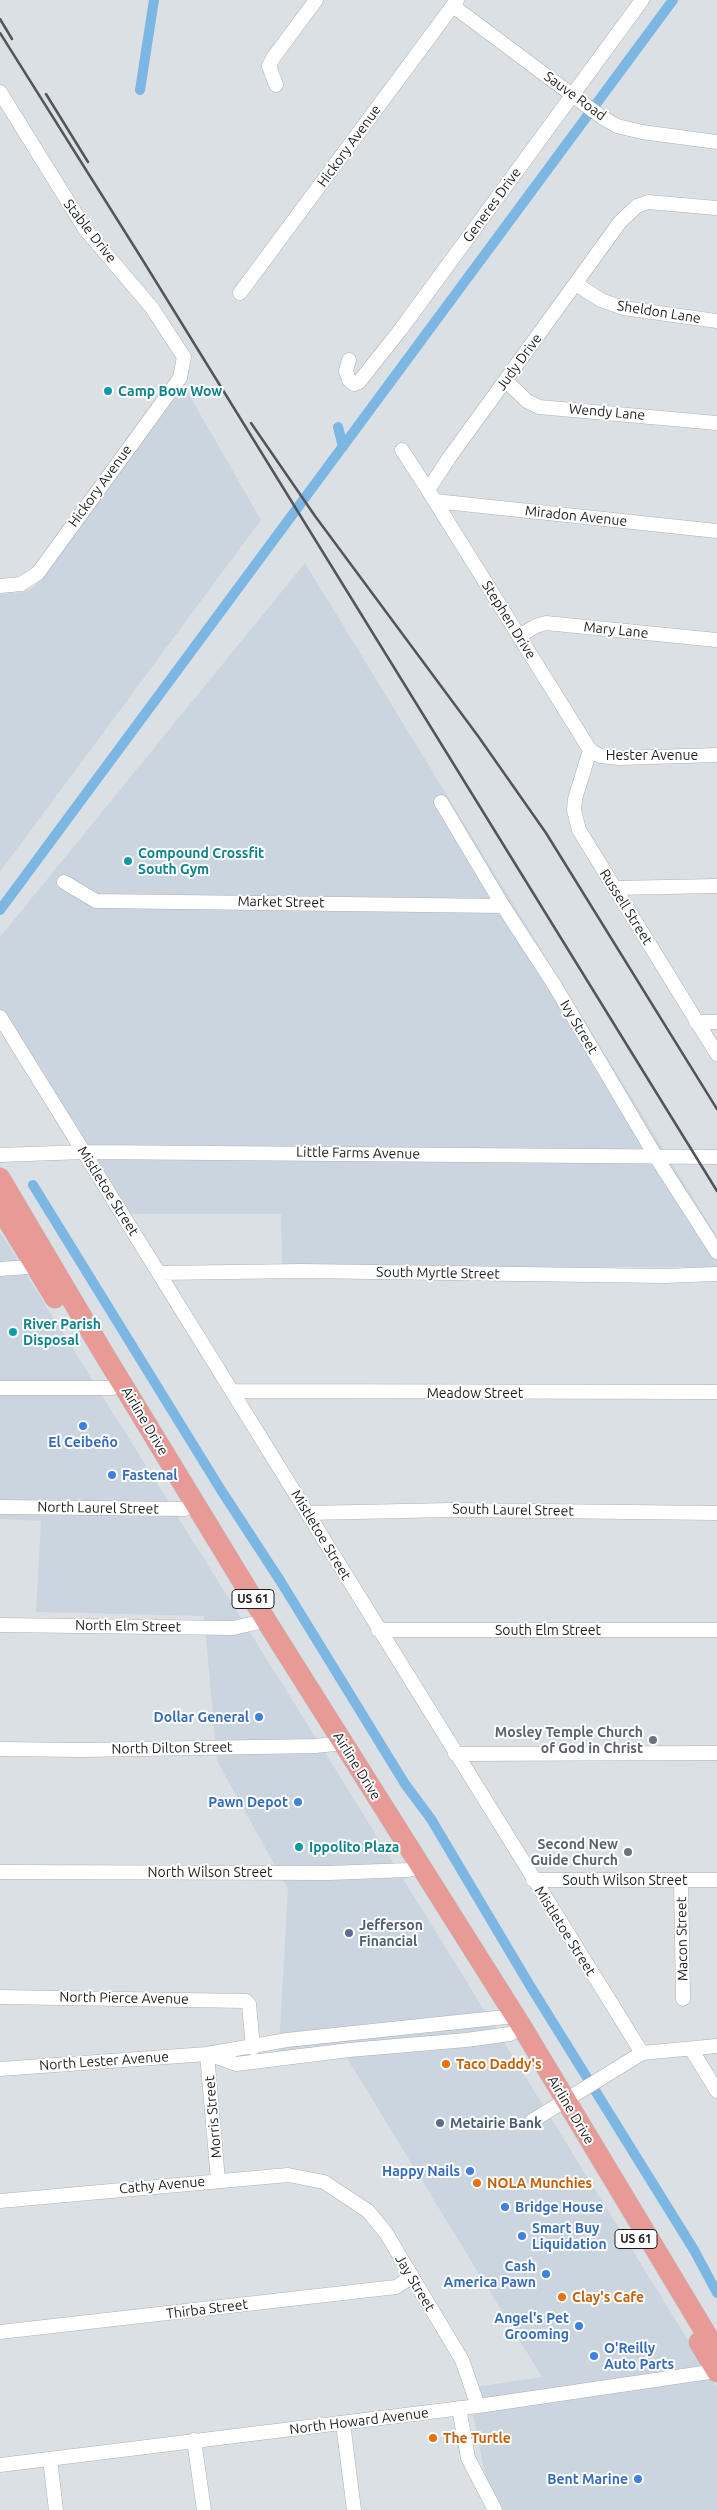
<!DOCTYPE html>
<html>
<head>
<meta charset="utf-8">
<style>
  body { margin:0 }
  canvas { display:block; background:#dbe0e5 }
</style>
</head>
<body>
<canvas width="717" height="2510"></canvas>
<script>
const g = document.querySelector('canvas').getContext('2d');
g.lineJoin = 'round';
function fillPath(path, color) { g.fillStyle = color; g.fill(path, 'evenodd'); }
const toPath = rows => new Path2D(rows.map(r => 'M' + r).join(''));
function stroke(path, color, width, dash) { g.strokeStyle = color; g.lineWidth = width; g.lineCap = dash ? 'butt' : 'round'; g.setLineDash(dash || []); g.stroke(path); }
function drawText(font, color, halo, rows, align = 'center') {
  g.font = font + ' Ubuntu,sans-serif'; g.lineWidth = 4; g.setLineDash([]); g.textBaseline = 'middle'; g.strokeStyle = halo; g.fillStyle = color; for (const [text, x, y, turn = 0] of rows) {
    g.save(); g.translate(x, y); g.rotate((+turn || 0) * Math.PI / 180); g.textAlign = isNaN(turn) ? turn : align; if (halo) g.strokeText(text, 0, 0); g.fillText(text, 0, 0); g.restore();
  }
}
const built = toPath([
  [184,386,261,520,0,872,0,594,23,592,33,588,41,579],
  [305,563,717,1237,717,1267,282,1267,281,1214,117,1214,0,1025,0,937],
  [0,1232,331,1762,717,2387,717,2510,492,2510,468,2388,542,2377,347,2058,278,2064,288,1889,217,1761,204,1616,36,1612,41,1521,0,1519]
]);
const canal = toPath([
  [140,90,154,0],
  [338,427,343,447],
  [0,910,673,0],
  [33,1185,221,1490,281,1582,405,1784,431,1819,529,1984,694,2250,717,2293]
]);
const minor = toPath([
  [453,6,603,118,617,126,642,132,717,142],
  [276,85,269,66,273,58,316,0],
  [0,92,85,229,152,308,184,357,180,378,38,573,21,584,0,586],
  [576,284,601,300,623,308,717,321],
  [240,293,457,0],
  [349,360,346,371,349,380,354,384,359,382,401,329,642,0],
  [506,381,527,401,539,407,717,423],
  [402,450,428,490,449,458,620,222,637,206,648,202,717,208],
  [428,490,590,750,600,756,620,758,717,755],
  [435,501,717,531],
  [519,636,536,626,546,623,717,640],
  [590,750,575,799,574,810,579,830,717,1054],
  [441,802,503,906,555,986,656,1157,717,1252],
  [64,882,96,901,503,906],
  [614,888,717,886],
  [0,1017,642,2053],
  [696,1022,717,1022],
  [0,1155,84,1152,717,1157],
  [0,1269,43,1266],
  [159,1273,302,1271,664,1276,717,1274],
  [0,1388,112,1388,121,1382],
  [233,1391,717,1392],
  [0,1507,185,1509,195,1503],
  [308,1513,451,1510,717,1513],
  [0,1625,233,1628,255,1623],
  [378,1630,717,1630],
  [0,1749,82,1750,316,1746,343,1743],
  [455,1754,717,1753],
  [0,1872,329,1873,408,1870,420,1867],
  [533,1880,717,1880],
  [681,1880,683,1999],
  [0,1997,246,2001,249,2004,253,2048],
  [691,2049,717,2091],
  [207,2054,218,2180],
  [208,2054,236,2064,349,2050,466,2040,510,2034,522,2027],
  [0,2069,207,2054,287,2040,515,2016],
  [532,2121,642,2053,717,2046],
  [0,2201,288,2175,324,2182,368,2211,386,2233,462,2360,478,2406],
  [0,2332,396,2287,411,2277],
  [459,2408,468,2458,495,2510],
  [343,2423,354,2510],
  [194,2440,204,2510],
  [50,2459,56,2510],
  [0,2465,478,2406,717,2371]
]);
const highway = toPath([
  [0,1178,104,1354,267,1622,522,2027,717,2352],
  [0,1208,55,1298],
  [699,2342,717,2372]
]);
const rail = toPath([
  [0,19,12,39],
  [0,33,142,259,717,1191],
  [46,94,88,162],
  [251,423,315,516,478,736,546,833,717,1109]
]);
const markers = [
  [108,391,5,"#0f9aa8"],
  [128,861,5,"#0f9aa8"],
  [13,1332,5,"#0f9aa8"],
  [83,1426,5,"#3f7fe0"],
  [112,1475,5,"#3f7fe0"],
  [259,1717,5,"#3f7fe0"],
  [653,1740,5,"#6b7280"],
  [298,1802,5,"#3f7fe0"],
  [299,1847,5,"#0f9aa8"],
  [628,1852,5,"#6b7280"],
  [349,1933,5,"#5c6f8a"],
  [446,2064,5,"#e8710a"],
  [440,2123,5,"#5c6f8a"],
  [470,2171,5,"#3f7fe0"],
  [477,2183,5,"#e8710a"],
  [505,2207,5,"#3f7fe0"],
  [522,2236,5,"#3f7fe0"],
  [546,2274,5,"#3f7fe0"],
  [562,2297,5,"#e8710a"],
  [579,2326,5,"#3f7fe0"],
  [594,2356,5,"#3f7fe0"],
  [433,2438,5,"#e8710a"],
  [638,2479,5,"#3f7fe0"]
];
const shields = [
  [253,1599,42],
  [636,2239,42]
];
const shieldNames = [
  ["US 61",253,1599],
  ["US 61",636,2239]
];
const streetNames = [
  ["Sauve Road",575,96,36],
  ["Hickory Avenue",349,146,-54],
  ["Generes Drive",492,205,-54],
  ["Stable Drive",90,231,52],
  ["Sheldon Lane",659,312,9],
  ["Judy Drive",519,362,-54],
  ["Wendy Lane",607,412,5],
  ["Hickory Avenue",100,486,-54],
  ["Miradon Avenue",576,516,6],
  ["Stephen Drive",509,620,58],
  ["Mary Lane",616,630,6],
  ["Hester Avenue",652,755],
  ["Market Street",281,902,1],
  ["Russell Street",626,907,58],
  ["Ivy Street",579,1027,59],
  ["Little Farms Avenue",358,1153,1],
  ["Mistletoe Street",108,1191,58],
  ["South Myrtle Street",438,1273,1],
  ["Meadow Street",475,1393],
  ["Airline Drive",145,1421,59],
  ["North Laurel Street",98,1508,1],
  ["South Laurel Street",513,1510,1],
  ["Mistletoe Street",321,1535,59],
  ["North Elm Street",128,1626,1],
  ["South Elm Street",548,1630],
  ["North Dilton Street",172,1748,-1],
  ["Airline Drive",357,1766,58],
  ["North Wilson Street",210,1872],
  ["South Wilson Street",625,1880],
  ["Mistletoe Street",565,1931,58],
  ["Macon Street",682,1939,-91],
  ["North Pierce Avenue",124,1998,1],
  ["North Lester Avenue",104,2061,-4],
  ["Airline Drive",571,2110,59],
  ["Morris Street",213,2117,-95],
  ["Cathy Avenue",162,2185,-5],
  ["Jay Street",415,2283,59],
  ["Thirba Street",207,2309,-7],
  ["North Howard Avenue",359,2421,-7]
];
const cultureNames = [
  ["Camp Bow Wow",118,391],
  ["Compound Crossfit",138,853],
  ["South Gym",138,869],
  ["River Parish",23,1324],
  ["Disposal",23,1340],
  ["Ippolito Plaza",309,1847]
];
const shopNames = [
  ["El Ceibeño",83,1442,"center"],
  ["Fastenal",122,1475,"left"],
  ["Dollar General",249,1717],
  ["Pawn Depot",288,1802],
  ["Happy Nails",460,2171],
  ["Bridge House",515,2207,"left"],
  ["Smart Buy",532,2228,"left"],
  ["Liquidation",532,2244,"left"],
  ["Cash",536,2266],
  ["America Pawn",536,2282],
  ["Angel's Pet",569,2318],
  ["Grooming",569,2334],
  ["O'Reilly",604,2348,"left"],
  ["Auto Parts",604,2364,"left"],
  ["Bent Marine",628,2479]
];
const worshipNames = [
  ["Mosley Temple Church",643,1732],
  ["of God in Christ",643,1748],
  ["Second New",618,1844],
  ["Guide Church",618,1860]
];
const serviceNames = [
  ["Jefferson",359,1925],
  ["Financial",359,1941],
  ["Metairie Bank",450,2123]
];
const foodNames = [
  ["Taco Daddy's",456,2064],
  ["NOLA Munchies",487,2183],
  ["Clay's Cafe",572,2297],
  ["The Turtle",443,2438]
];
fillPath(built, '#cbd5e0');
stroke(canal, '#7cb6e2', 10);
stroke(minor, '#acb1b6', 15);
stroke(highway, '#bbbcbc', 21);
stroke(minor, '#fff', 14);
stroke(highway, '#e89a96', 20);
stroke(rail, '#535558', 2.5);
for (const [x, y, r, color] of markers) { const dot = new Path2D(); dot.arc(x, y, r, 0, 2 * Math.PI); g.fillStyle = color; g.fill(dot); stroke(dot, '#fff', 2); }
for (const [x, y, w] of shields) { const box = new Path2D(); box.roundRect(x - w / 2, y - 9.5, w, 19, 4); g.fillStyle = '#fff'; g.fill(box); stroke(box, '#1d1f21', 1); }
drawText('bold 12px', '#1d1f21', null, shieldNames);
drawText('14px', '#1d1f21', '#fff', streetNames);
drawText('bold 14px', '#0d838f', '#fff', cultureNames, 'left');
drawText('bold 14px', '#366cbe', '#fff', shopNames, 'right');
drawText('bold 14px', '#5b616d', '#fff', worshipNames, 'right');
drawText('bold 14px', '#4e5e75', '#fff', serviceNames, 'left');
drawText('bold 14px', '#c56008', '#fff', foodNames, 'left');
</script>
</body>
</html>
